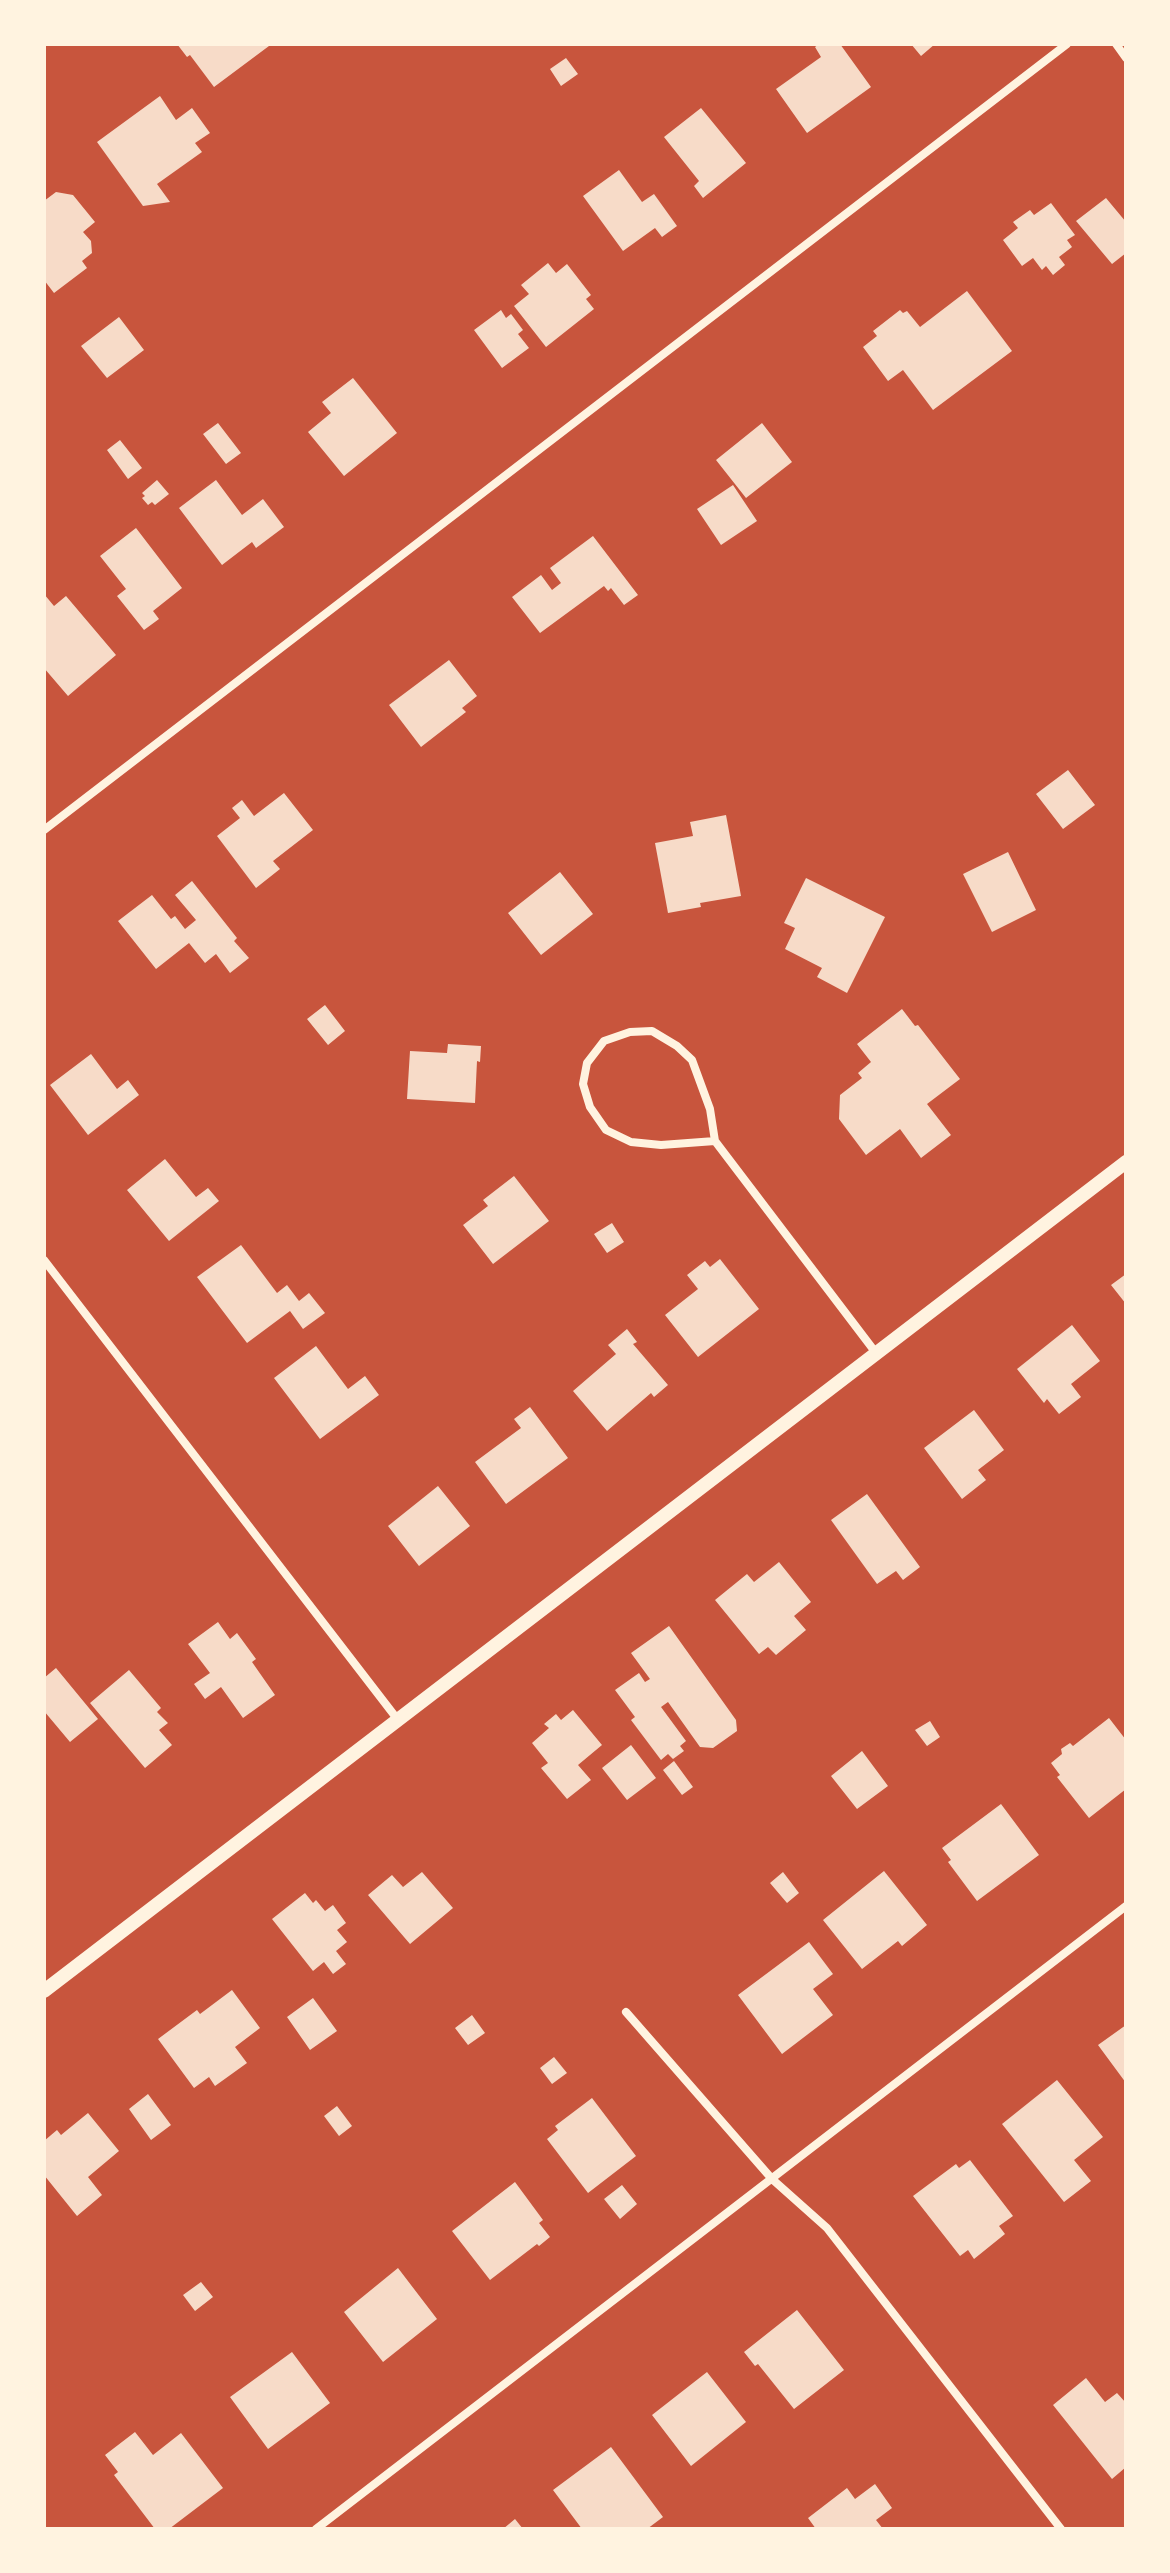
<!DOCTYPE html>
<html>
<head>
<meta charset="utf-8">
<style>
  body { margin:0 }
  #map { position:relative; width:1170px; height:2573px; overflow:hidden; background:#c8553d; font-family:"Sofia Sans Condensed",sans-serif }
  canvas { display:block }
  .frame { position:absolute; inset:0; border:46px solid #fff3e0; pointer-events:none }
</style>
</head>
<body>
<div id="map">
<canvas width="1170" height="2573"></canvas>
<div class="frame"></div>
</div>
<script>
const g = document.querySelector('canvas').getContext('2d');
g.lineJoin = 'round';
function fillPath(path, color) { g.fillStyle = color; g.fill(path, 'evenodd'); }
const toPath = rows => new Path2D(rows.map(r => 'M' + r).join(''));
function stroke(path, color, width, dash) { g.strokeStyle = color; g.lineWidth = width; g.lineCap = dash ? 'butt' : 'round'; g.setLineDash(dash || []); g.stroke(path); }
const building = toPath([
  [177,44,268,44,269,46,214,87,190,55,187,57],
  [819,44,840,44,871,87,807,133,776,89,821,57,815,47],
  [911,44,935,44,921,56],
  [566,58,578,74,561,86,550,69],
  [160,96,176,120,192,108,210,133,195,143,202,152,157,184,170,202,143,206,97,142],
  [701,108,746,163,703,198,694,186,699,181,664,137],
  [619,170,642,202,654,194,677,226,662,237,655,228,623,251,583,196],
  [56,192,73,195,95,222,83,232,91,241,92,253,82,261,87,268,54,293,44,280,44,201],
  [1106,198,1126,222,1126,253,1112,264,1076,221],
  [1051,203,1075,235,1067,240,1072,247,1059,257,1065,265,1053,275,1046,266,1042,270,1033,258,1022,266,1003,240,1018,228,1013,222,1030,210,1034,215],
  [548,263,556,273,567,264,591,295,586,299,594,309,546,347,514,306,529,294,521,285],
  [967,291,1012,351,933,410,903,370,888,381,863,347,877,336,873,331,900,310,903,313,907,311,920,327],
  [501,310,506,318,511,314,523,330,518,334,529,348,502,368,474,330],
  [119,317,144,350,107,378,81,346],
  [353,378,397,433,344,476,308,432,331,413,322,402],
  [218,423,241,453,226,464,203,434],
  [762,423,792,462,746,498,716,460],
  [120,440,142,468,128,479,107,450],
  [157,480,169,494,155,505,152,502,148,505,142,498,145,496,142,493],
  [216,480,242,515,263,499,284,527,256,548,252,542,222,565,179,508],
  [733,485,757,521,721,545,697,509],
  [136,528,182,588,153,611,159,619,144,630,117,596,126,589,100,556],
  [593,536,638,595,624,605,611,588,608,591,604,586,540,633,512,597,541,575,552,590,561,583,550,568],
  [44,594,54,606,66,596,116,655,68,696,44,668],
  [449,660,477,696,462,708,466,712,421,747,389,705],
  [1068,770,1095,805,1063,829,1036,794],
  [284,793,313,830,273,861,280,869,256,888,217,836,240,818,232,808,242,800,254,816],
  [726,815,741,896,700,903,701,907,668,913,655,843,693,836,690,822],
  [1008,852,1036,910,992,932,963,874],
  [560,872,593,914,541,955,508,913],
  [806,878,885,917,847,993,817,977,822,968,785,949,795,928,784,923],
  [192,881,237,938,234,941,249,958,230,973,216,954,205,963,189,943,156,969,118,921,152,895,171,919,175,916,185,929,196,920,175,895],
  [325,1005,345,1031,328,1045,307,1019],
  [902,1009,915,1026,918,1025,960,1079,927,1104,951,1135,921,1158,900,1129,866,1155,839,1119,840,1095,862,1078,858,1073,871,1062,857,1044],
  [448,1044,481,1046,480,1062,477,1061,475,1103,407,1099,410,1051,447,1053],
  [91,1054,117,1089,128,1080,139,1095,88,1135,50,1085],
  [165,1159,196,1197,208,1188,219,1201,169,1241,127,1190],
  [514,1176,549,1221,493,1264,463,1225,488,1206,483,1200],
  [612,1223,624,1242,607,1253,594,1234],
  [241,1245,277,1293,287,1285,299,1301,309,1293,325,1313,303,1329,290,1311,247,1343,197,1277],
  [720,1259,759,1309,698,1357,665,1315,698,1289,687,1275,705,1261,710,1267],
  [1126,1274,1126,1304,1111,1285],
  [1072,1325,1100,1361,1071,1384,1081,1397,1059,1414,1047,1399,1044,1403,1017,1369],
  [627,1329,637,1342,633,1344,668,1385,654,1397,651,1393,607,1431,573,1391,616,1354,608,1345],
  [316,1346,348,1389,365,1376,379,1395,320,1439,274,1378],
  [530,1407,568,1458,506,1504,475,1462,521,1428,514,1419],
  [974,1410,1004,1450,978,1470,986,1480,962,1499,924,1448],
  [438,1486,470,1526,419,1566,388,1526],
  [867,1494,920,1567,903,1580,896,1571,877,1584,831,1520],
  [779,1562,811,1602,794,1616,806,1630,776,1655,768,1647,759,1654,715,1600,747,1574,754,1582],
  [218,1622,230,1639,237,1633,256,1659,252,1662,275,1695,243,1718,221,1687,205,1699,194,1684,210,1673,188,1644],
  [669,1626,736,1720,737,1731,713,1748,700,1747,668,1702,661,1707,686,1741,680,1746,684,1751,673,1759,668,1754,661,1760,631,1720,635,1717,615,1690,639,1673,645,1682,650,1679,631,1653],
  [56,1668,98,1719,70,1742,44,1711,44,1678],
  [129,1670,161,1708,157,1712,168,1723,159,1730,172,1745,145,1768,90,1703],
  [573,1710,602,1745,578,1765,591,1780,567,1799,541,1768,548,1763,532,1743,549,1728,544,1724,556,1714,561,1720],
  [1109,1718,1126,1740,1126,1789,1089,1818,1057,1777,1060,1775,1051,1763,1062,1754,1061,1749,1070,1743,1073,1746],
  [930,1721,940,1737,927,1746,915,1730],
  [631,1745,656,1778,627,1800,602,1768],
  [862,1751,888,1786,857,1809,831,1776],
  [674,1761,693,1787,682,1795,663,1770],
  [1001,1804,1039,1855,977,1901,948,1862,951,1860,942,1848],
  [884,1871,927,1925,902,1946,898,1941,862,1969,823,1920],
  [422,1872,453,1908,410,1944,368,1895,392,1875,403,1887],
  [783,1872,799,1893,787,1903,770,1883],
  [305,1893,313,1903,316,1900,325,1911,333,1905,346,1923,337,1930,347,1942,336,1951,346,1964,333,1974,324,1962,313,1971,272,1919],
  [809,1942,833,1974,813,1989,833,2015,782,2054,738,1995],
  [232,1990,260,2028,235,2047,247,2063,215,2086,209,2077,194,2088,158,2039,197,2010,200,2014],
  [313,1998,337,2031,310,2050,287,2017],
  [472,2015,485,2033,468,2045,455,2028],
  [1126,2025,1126,2083,1098,2045],
  [554,2057,567,2073,552,2084,540,2068],
  [1057,2080,1103,2137,1074,2160,1091,2181,1064,2202,1002,2124],
  [148,2094,171,2125,151,2140,129,2109],
  [592,2098,636,2156,588,2193,547,2139,558,2130,555,2126],
  [337,2106,352,2126,339,2136,324,2116],
  [88,2113,119,2151,88,2177,102,2195,77,2216,44,2175,44,2141,57,2130,61,2135],
  [970,2160,1013,2216,999,2226,1005,2234,974,2259,968,2250,960,2256,913,2196,956,2164,959,2168],
  [515,2182,543,2220,539,2223,550,2237,539,2246,537,2244,490,2280,452,2231],
  [622,2185,637,2204,620,2219,604,2199],
  [398,2268,437,2319,383,2362,344,2312],
  [201,2282,213,2297,195,2311,183,2295],
  [797,2310,844,2370,794,2409,758,2364,755,2366,744,2352],
  [292,2352,330,2403,268,2449,230,2397],
  [707,2372,746,2422,691,2466,652,2415],
  [1086,2378,1105,2402,1117,2393,1126,2403,1126,2467,1112,2479,1053,2405],
  [135,2432,153,2455,181,2433,223,2488,169,2529,155,2529,114,2475,118,2472,105,2455],
  [611,2447,663,2517,647,2529,582,2529,553,2490],
  [875,2484,892,2508,876,2520,883,2529,816,2529,808,2518,847,2488,855,2499],
  [515,2519,523,2529,503,2529]
]);
const minor = toPath([
  [1116,44,1126,58],
  [44,830,1067,44],
  [715,1141,710,1109,692,1060,677,1046,652,1031,630,1032,604,1041,587,1063,583,1084,590,1107,606,1130,631,1142,661,1145,715,1141,876,1353],
  [44,1260,398,1720],
  [626,2012,772,2179,827,2228,1061,2529],
  [316,2529,1126,1906]
]);
const tertiary = toPath([
  [44,1991,1126,1162]
]);
fillPath(building, '#f7dbc8');
stroke(minor, '#fff3e0', 8);
stroke(tertiary, '#fff3e0', 14);
</script>
</body>
</html>
